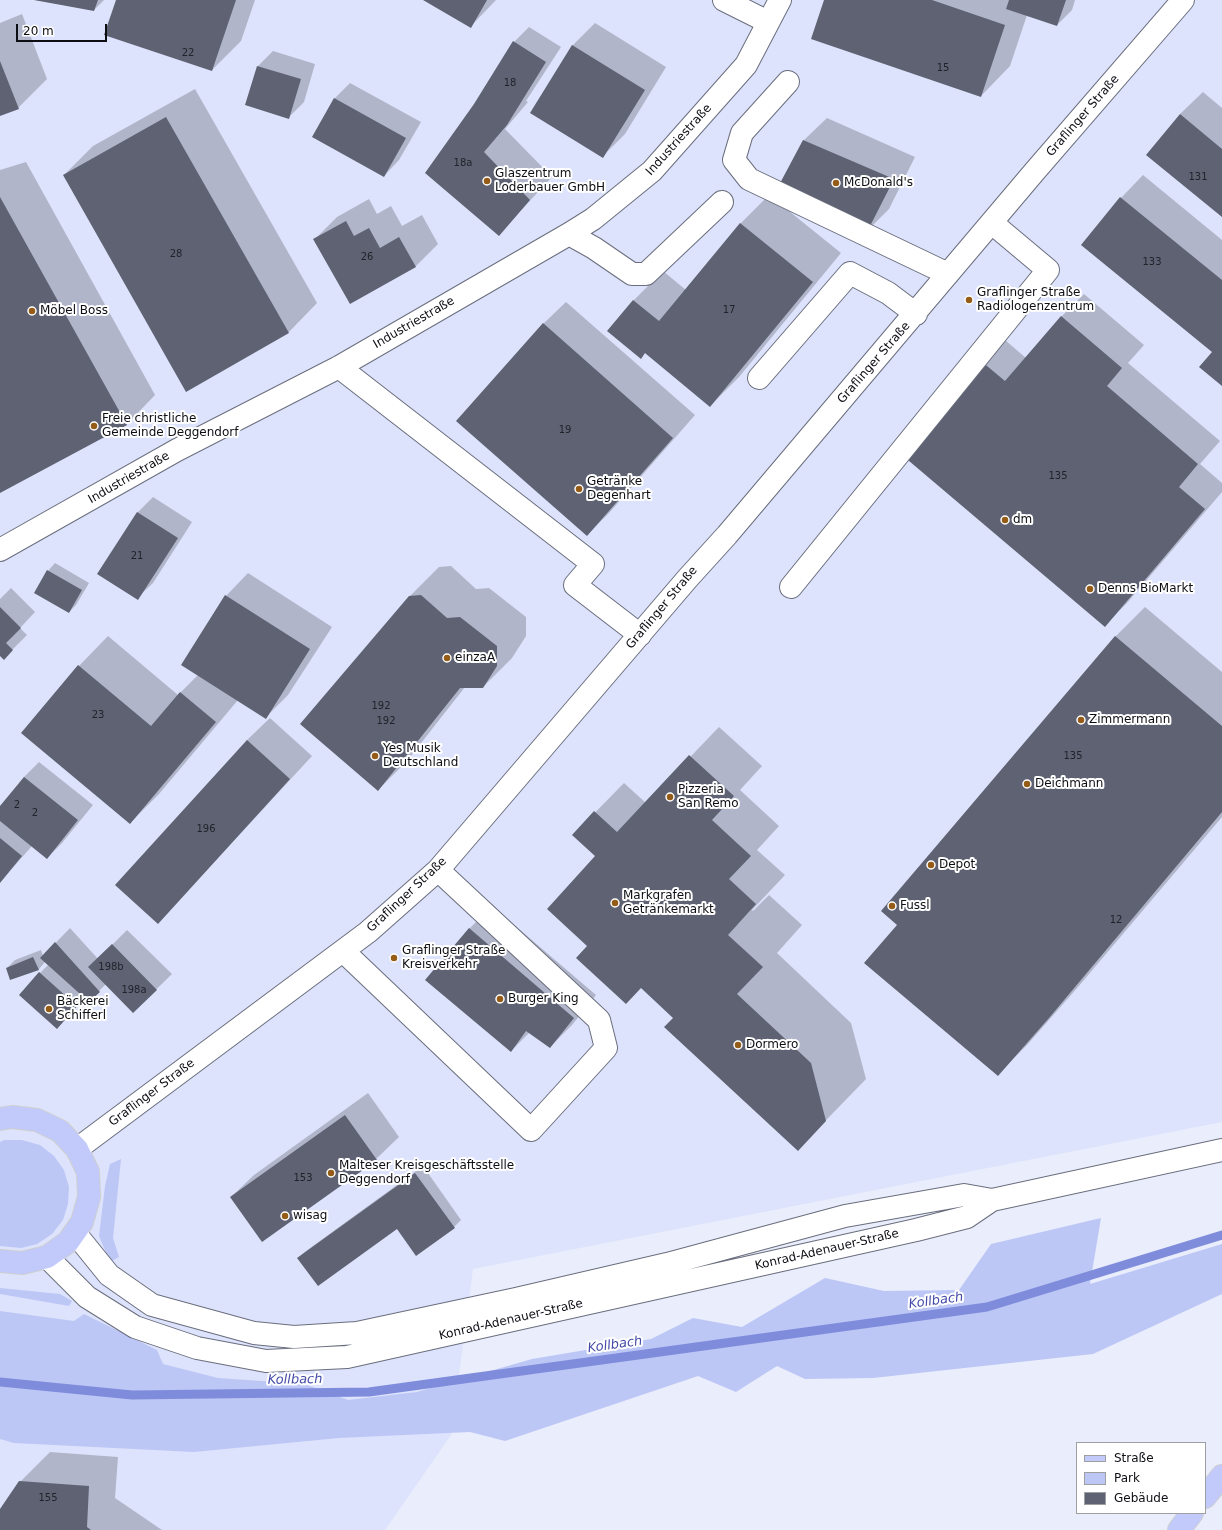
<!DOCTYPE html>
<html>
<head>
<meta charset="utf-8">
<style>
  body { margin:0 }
  #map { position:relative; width:1222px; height:1530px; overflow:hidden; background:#e9edfc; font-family:"DejaVu Sans",sans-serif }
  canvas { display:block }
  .legend { position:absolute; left:1076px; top:1442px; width:130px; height:72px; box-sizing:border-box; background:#fff; border:1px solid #9e9fa1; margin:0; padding:5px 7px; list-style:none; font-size:12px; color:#0d0e14 }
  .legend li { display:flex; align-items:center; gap:8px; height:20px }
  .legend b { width:20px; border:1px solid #9e9fa1 }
  .scale { position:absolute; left:16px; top:24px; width:91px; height:18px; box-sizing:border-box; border:2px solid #0d0e14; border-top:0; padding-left:5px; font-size:12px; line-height:14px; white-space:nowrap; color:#0d0e14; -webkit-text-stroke:3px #fff; paint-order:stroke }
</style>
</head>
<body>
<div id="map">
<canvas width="1222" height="1530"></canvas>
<ul class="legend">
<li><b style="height:5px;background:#c1cafb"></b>Straße</li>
<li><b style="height:11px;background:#bdc7f6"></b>Park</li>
<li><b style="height:11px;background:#5e6272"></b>Gebäude</li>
</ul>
<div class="scale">20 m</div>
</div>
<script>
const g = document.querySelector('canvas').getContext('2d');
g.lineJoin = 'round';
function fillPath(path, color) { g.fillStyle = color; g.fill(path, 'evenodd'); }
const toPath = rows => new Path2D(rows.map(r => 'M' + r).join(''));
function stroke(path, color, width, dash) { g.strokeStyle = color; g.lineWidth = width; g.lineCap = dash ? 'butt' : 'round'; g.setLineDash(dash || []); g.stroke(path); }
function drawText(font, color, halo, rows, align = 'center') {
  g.font = font + ' "DejaVu Sans",sans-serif'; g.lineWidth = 4; g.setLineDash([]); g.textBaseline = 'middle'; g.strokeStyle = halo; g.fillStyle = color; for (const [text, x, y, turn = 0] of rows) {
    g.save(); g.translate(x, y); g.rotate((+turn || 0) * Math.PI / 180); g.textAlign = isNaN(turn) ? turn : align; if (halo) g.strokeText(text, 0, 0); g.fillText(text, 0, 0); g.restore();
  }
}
const built = toPath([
  [0,0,1222,0,1222,1122,473,1269,451,1435,385,1530,0,1530]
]);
const green = toPath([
  [4,1140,22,1140,40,1145,54,1156,64,1170,69,1187,68,1204,63,1220,52,1234,37,1244,21,1248,0,1246,0,1142],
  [121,1159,113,1238,119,1257,110,1262,99,1236,105,1186,110,1164],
  [1101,1218,1090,1284,1222,1244,1222,1294,1093,1354,873,1378,805,1379,777,1366,736,1392,698,1376,505,1441,470,1432,339,1438,194,1452,14,1443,0,1439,0,1311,74,1321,84,1314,157,1350,163,1364,218,1378,305,1384,348,1400,417,1392,532,1359,651,1339,693,1318,742,1327,825,1278,884,1291,959,1290,991,1244],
  [0,1288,60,1294,72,1301,69,1306,0,1294]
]);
const shadow = toPath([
  [35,0,104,0,94,10],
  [117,0,255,0,241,41,212,70],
  [425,0,496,0,471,26],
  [825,0,1075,0,1072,10,1057,25,1027,15,1010,66,981,96],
  [22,14,47,79,18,108,0,115,0,23],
  [595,23,666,67,625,134,603,156,572,46],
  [529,27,561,47,526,101,528,102,505,129,552,177,499,234,426,173,476,103,514,42],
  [273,51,315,64,304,102,289,117,246,104,258,66],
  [350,83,421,122,399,160,384,176,313,136,335,98],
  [195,89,317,303,288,333,64,175,93,146],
  [1203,92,1222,108,1222,216,1180,114],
  [827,118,915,157,889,209,867,231,779,187,804,140],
  [26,162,155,395,126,425,0,492,0,170],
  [1143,175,1222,240,1222,385,1213,352,1082,244,1121,198],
  [769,195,841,253,739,377,710,406,645,353,609,331,634,300,663,271,686,290,740,224],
  [369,199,377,214,391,206,402,226,422,215,438,244,416,266,350,303,315,239,337,217],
  [1084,294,1144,345,1128,363,1220,441,1200,464,1222,483,1222,492,1127,603,1105,625,903,455,1005,340,1026,358,1061,317],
  [566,302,695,415,609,513,587,535,543,324],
  [153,497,192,522,153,583,137,598,99,573,138,512],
  [55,563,89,583,76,605,69,612,48,571],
  [451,566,476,589,489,588,526,617,526,636,512,658,483,687,465,687,407,761,378,790,410,596,439,567],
  [248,573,332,627,288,695,266,717,238,700,159,794,130,823,22,733,79,666,108,636,178,695,198,675,226,596],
  [11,588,35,612,20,628,27,635,4,658,0,655,0,599],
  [1145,607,1222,672,1222,817,1078,987,1027,1045,997,1075,899,925,882,911,1116,636],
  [270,718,312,756,158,923,247,740],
  [719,727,762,766,740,790,779,826,757,850,785,875,752,910,753,911,769,895,802,925,777,953,851,1023,866,1079,798,1149,674,1018,641,987,588,946,596,856,573,835,624,783,646,803],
  [39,762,93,805,62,843,47,858,32,846,0,882,0,808,24,777],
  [492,906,596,995,572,1025,550,1047,530,1032,511,1051,469,929],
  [70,928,98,959,127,930,172,974,133,1012,106,984,89,1001,85,998,57,1028,40,973,48,965,45,962,39,969,11,979,7,968,15,960,41,950,43,956],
  [368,1093,399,1137,376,1159,262,1240,231,1197,254,1175],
  [423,1166,461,1220,454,1227,397,1228,298,1258,306,1251],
  [50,1452,118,1457,115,1498,162,1530,0,1530,0,1511,20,1482]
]);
const stream = toPath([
  [0,1382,132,1395,369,1392,987,1307,1222,1235]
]);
const building = toPath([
  [34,0,98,0,94,11],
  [116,0,236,0,212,71,104,35],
  [423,0,487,0,471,28],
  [824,0,932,0,1005,25,981,97,811,39],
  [1009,0,1066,0,1057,26,1006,9],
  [513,41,546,62,507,125,484,152,530,200,499,236,425,173,474,104],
  [572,45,645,90,603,158,530,113],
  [0,61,19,109,0,116],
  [257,66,301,79,289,119,245,105],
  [334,98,406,138,384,177,312,137],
  [1180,114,1222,149,1222,217,1146,155],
  [166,117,289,333,186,392,63,175],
  [803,140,894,179,867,232,778,187],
  [0,197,127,425,0,493],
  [1120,197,1222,280,1222,386,1199,367,1212,352,1081,245],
  [346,221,354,236,369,228,380,248,399,237,416,267,350,304,313,239],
  [740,223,813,282,710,407,645,353,641,359,607,331,633,300,659,321],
  [1061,316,1122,368,1107,386,1198,464,1179,487,1205,509,1105,627,902,455,981,361,1005,381],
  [543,323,673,438,587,536,456,421],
  [137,512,178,538,138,600,97,574],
  [47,570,82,590,69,613,34,593],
  [225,595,310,649,266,719,181,665],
  [421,595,447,618,460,617,497,646,497,666,483,688,460,688,378,791,300,724,409,596],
  [0,607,21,628,6,643,13,650,4,660,0,656],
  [1115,636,1222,726,1222,812,1049,1018,998,1076,864,963,897,925,881,911],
  [78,665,151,726,180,692,216,722,130,824,21,733],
  [247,740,290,779,158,924,115,885],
  [689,755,734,796,712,820,751,856,729,879,756,904,728,935,763,967,737,994,811,1063,826,1121,798,1151,664,1027,673,1018,641,988,626,1004,576,958,587,946,547,909,595,856,572,835,594,811,617,832],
  [24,777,78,820,47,859,0,821,0,806],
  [0,838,22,856,0,883],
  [469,928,574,1018,550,1048,526,1031,511,1052,425,980],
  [55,942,100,992,89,1002,40,958],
  [112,944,157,990,133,1013,88,967],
  [33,957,39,970,10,980,6,968],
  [39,972,77,1006,57,1029,19,995],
  [345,1115,377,1160,262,1242,230,1197],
  [415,1173,455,1228,416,1256,397,1229,318,1286,297,1258],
  [19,1481,89,1486,87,1527,91,1530,0,1530,0,1509]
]);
const minor = toPath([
  [724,0,768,22],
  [788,82,742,133,734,160,749,179,948,274],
  [569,234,594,248,632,274,646,274,722,202],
  [339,367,593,564,575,585,640,635],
  [759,378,850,273,888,293,916,314],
  [0,550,177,450,339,367,569,234,593,219,652,171,746,65,780,0],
  [791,587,1048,270,992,223],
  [343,951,531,1130,606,1048,599,1020,438,870],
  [77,1149,368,932,438,870,688,578,727,535,1035,171,1183,0],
  [75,1233,109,1275,152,1305,254,1333,294,1337,357,1333,516,1299,667,1264,845,1216,964,1195,992,1200],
  [47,1257,87,1297,135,1327,197,1348,266,1361,347,1357,916,1230,967,1217,992,1200,1222,1150]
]);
const major = toPath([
  [0,1119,12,1117,37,1120,60,1131,77,1149,88,1172,89,1197,82,1222,68,1242,47,1257,22,1263,0,1261],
  [1205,1497,1222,1476],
  [1179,1530,1192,1513]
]);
const markers = [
  [487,181,4,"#945c17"],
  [836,183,4,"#945c17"],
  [969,300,4,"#945c17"],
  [32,311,4,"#945c17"],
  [94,426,4,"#945c17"],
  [579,489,4,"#945c17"],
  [1005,520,4,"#945c17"],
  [1090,589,4,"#945c17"],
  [447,658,4,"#945c17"],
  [1081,720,4,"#945c17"],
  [375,756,4,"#945c17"],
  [1027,784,4,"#945c17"],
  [670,797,4,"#945c17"],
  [931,865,4,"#945c17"],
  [615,903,4,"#945c17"],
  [892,906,4,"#945c17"],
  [394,958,4,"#945c17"],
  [500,999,4,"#945c17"],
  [49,1009,4,"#945c17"],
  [738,1045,4,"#945c17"],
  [331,1173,4,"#945c17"],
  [285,1216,4,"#945c17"]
];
const numberNames = [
  ["22",188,53],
  ["15",943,68],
  ["18",510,83],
  ["18a",463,163],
  ["131",1198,177],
  ["28",176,254],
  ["26",367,257],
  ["133",1152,262],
  ["17",729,310],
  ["19",565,430],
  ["135",1058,476],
  ["21",137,556],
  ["192",381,706],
  ["23",98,715],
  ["192",386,721],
  ["135",1073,756],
  ["2",17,805],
  ["2",35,813],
  ["196",206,829],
  ["12",1116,920],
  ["198b",111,967],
  ["198a",134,990],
  ["153",303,1178],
  ["155",48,1498]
];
const streetNames = [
  ["Graflinger Straße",1083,116,-49],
  ["Industriestraße",679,140,-48],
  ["Industriestraße",414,323,-30],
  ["Graflinger Straße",874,363,-49],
  ["Industriestraße",129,478,-30],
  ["Graflinger Straße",662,608,-50],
  ["Graflinger Straße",407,895,-43],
  ["Graflinger Straße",152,1093,-37],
  ["Konrad-Adenauer-Straße",827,1250,-13],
  ["Konrad-Adenauer-Straße",511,1320,-13]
];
const poiNames = [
  ["Glaszentrum",495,174],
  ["Loderbauer GmbH",495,188],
  ["McDonald's",844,183],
  ["Graflinger Straße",977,293],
  ["Radiologenzentrum",977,307],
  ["Möbel Boss",40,311],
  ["Freie christliche",102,419],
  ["Gemeinde Deggendorf",102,433],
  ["Getränke",587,482],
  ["Degenhart",587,496],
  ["dm",1013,520],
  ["Denns BioMarkt",1098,589],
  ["einzaA",455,658],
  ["Zimmermann",1089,720],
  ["Yes Musik",383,749],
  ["Deutschland",383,763],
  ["Deichmann",1035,784],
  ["Pizzeria",678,790],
  ["San Remo",678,804],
  ["Depot",939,865],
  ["Markgrafen",623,896],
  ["Getränkemarkt",623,910],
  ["Fussl",900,906],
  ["Graflinger Straße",402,951],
  ["Kreisverkehr",402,965],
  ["Burger King",508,999],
  ["Bäckerei",57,1002],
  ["Schifferl",57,1016],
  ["Dormero",746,1045],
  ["Malteser Kreisgeschäftsstelle",339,1166],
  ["Deggendorf",339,1180],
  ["wisag",293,1216]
];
const waterNames = [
  ["Kollbach",936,1301,-8],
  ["Kollbach",615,1345,-8],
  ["Kollbach",295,1380,-1]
];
fillPath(built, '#dde3fc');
fillPath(green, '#bdc7f6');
fillPath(shadow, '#0003');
stroke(stream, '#7f8cdb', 9);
fillPath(building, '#5e6272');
stroke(minor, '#6a6e7d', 24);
stroke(major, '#cfcfd0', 24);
stroke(minor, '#fff', 22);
stroke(major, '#c1cafb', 22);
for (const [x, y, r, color] of markers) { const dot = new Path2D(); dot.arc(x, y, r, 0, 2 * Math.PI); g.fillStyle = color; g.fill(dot); stroke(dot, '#fff', 1.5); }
drawText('10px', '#21232c', null, numberNames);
drawText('12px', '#0d0e14', '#fff', streetNames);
drawText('12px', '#0d0e14', '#fff', poiNames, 'left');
drawText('italic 13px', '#434aa8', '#fff', waterNames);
</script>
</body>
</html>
